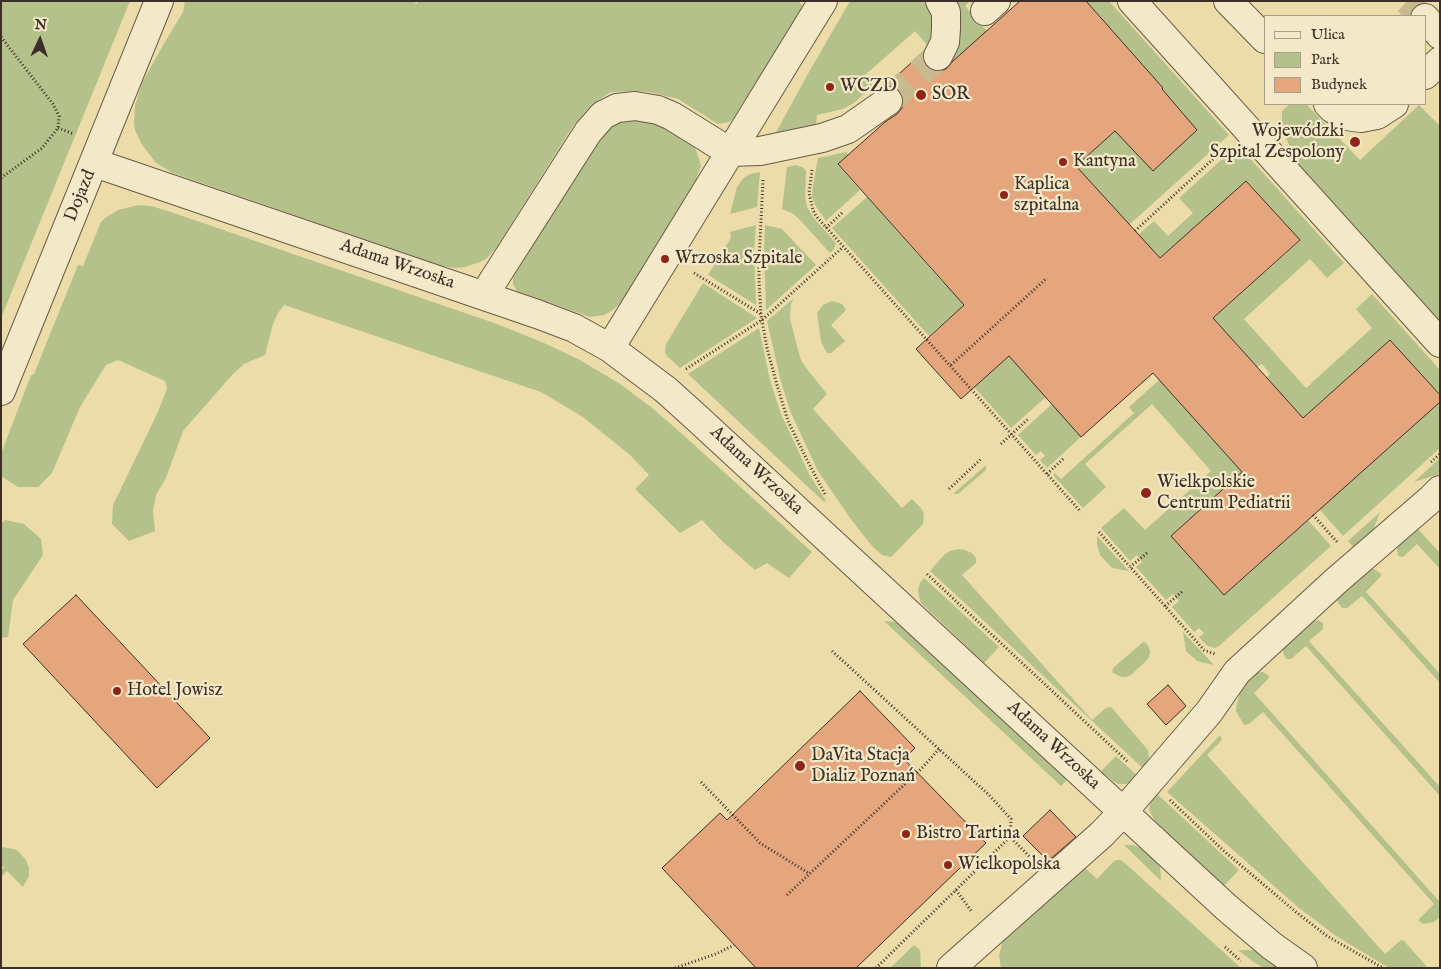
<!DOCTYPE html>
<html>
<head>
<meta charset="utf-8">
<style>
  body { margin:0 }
  #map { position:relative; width:1441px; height:969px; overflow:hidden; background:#ecdca9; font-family:"IM FELL English",serif }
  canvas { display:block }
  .frame { position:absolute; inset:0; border:2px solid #3c2f28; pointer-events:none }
  .legend { position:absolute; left:1264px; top:15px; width:162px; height:90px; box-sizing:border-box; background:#f3e8c7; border:1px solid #aa9e87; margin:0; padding:6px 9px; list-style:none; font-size:15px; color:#3c2f28 }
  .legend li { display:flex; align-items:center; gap:10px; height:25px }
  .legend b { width:25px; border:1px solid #aa9e87 }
  .north { position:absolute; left:15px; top:15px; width:50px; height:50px; -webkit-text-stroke:4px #f3e8c7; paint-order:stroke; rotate:3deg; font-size:14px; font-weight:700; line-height:20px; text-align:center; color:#3c2f28 }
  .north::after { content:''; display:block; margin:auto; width:18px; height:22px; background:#3c2f28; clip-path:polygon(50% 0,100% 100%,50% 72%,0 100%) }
</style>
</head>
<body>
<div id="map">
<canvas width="1441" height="969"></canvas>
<div class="frame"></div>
<ul class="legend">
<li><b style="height:6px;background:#f3e8c7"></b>Ulica</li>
<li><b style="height:14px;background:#b4c18a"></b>Park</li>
<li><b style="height:14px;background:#e5a67d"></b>Budynek</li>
</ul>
<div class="north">N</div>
</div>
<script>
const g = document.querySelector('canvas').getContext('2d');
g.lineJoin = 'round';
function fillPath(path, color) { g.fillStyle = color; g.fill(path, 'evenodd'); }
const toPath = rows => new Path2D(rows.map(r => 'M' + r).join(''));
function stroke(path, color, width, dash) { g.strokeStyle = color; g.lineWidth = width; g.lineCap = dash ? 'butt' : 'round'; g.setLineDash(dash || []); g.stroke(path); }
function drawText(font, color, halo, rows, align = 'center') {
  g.font = font + ' "IM FELL English",serif'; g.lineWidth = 4.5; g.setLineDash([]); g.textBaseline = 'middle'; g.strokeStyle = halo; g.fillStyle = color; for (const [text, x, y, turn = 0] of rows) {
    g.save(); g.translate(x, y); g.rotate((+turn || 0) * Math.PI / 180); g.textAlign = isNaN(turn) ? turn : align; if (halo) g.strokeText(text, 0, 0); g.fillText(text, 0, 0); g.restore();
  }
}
const green = toPath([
  [1,1,130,1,1,318],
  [185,1,414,1,416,4,419,1,798,1,803,6,733,119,729,122,718,124,678,99,649,92,633,91,611,92,592,104,573,126,496,248,486,259,480,262,465,267,456,268,441,266,173,173,156,163,141,143,135,130,134,122,135,106,142,83,162,47,183,12],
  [850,1,925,1,930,8,934,17,935,27,929,47,915,31,865,75,873,85,854,103,843,109,817,115,816,125,775,134,809,72],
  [955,1,970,1,965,6,987,31,947,66,955,55,958,42,960,29,959,16],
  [1086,1,1109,1,1229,135,1129,225,1076,166,1163,88],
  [1290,104,1306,104,1360,160,1419,105,1440,126,1440,331,1304,181,1282,128,1282,111],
  [629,119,657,121,693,143,696,150,701,166,696,180,622,302,610,312,604,315,590,317,517,291,513,285,513,278,515,274,597,139,614,124,621,120],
  [1238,145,1344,263,1327,278,1310,259,1244,319,1306,388,1372,328,1356,309,1372,294,1440,370,1440,395,1390,340,1303,418,1266,378,1270,374,1262,364,1257,367,1213,318,1300,241,1247,181,1160,258,1138,235,1154,221,1168,236,1193,213,1179,198],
  [846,152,849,155,838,165,860,190,826,221,815,205,812,196,813,186,818,158],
  [796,165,804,168,806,172,805,196,807,207,813,217,836,243,834,249,830,253,800,220,792,213,782,209,787,167],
  [760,172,757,207,730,214,737,187,741,181,745,177,750,174],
  [867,197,944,284,1004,230,1023,252,929,336,832,228],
  [138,205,151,206,168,211,497,324,544,343,580,360,620,384,651,407,680,432,812,552,789,578,767,563,755,570,722,541,702,520,680,533,635,489,649,475,630,455,583,417,541,392,284,305,278,313,273,324,265,355,244,364,233,374,183,431,166,478,156,495,153,511,155,531,129,541,112,524,113,505,157,414,167,389,165,381,118,360,106,365,80,407,52,473,38,487,18,487,1,476,1,454,31,375,34,374,78,265,83,266,101,222,105,218,118,210],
  [756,225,754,252,756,305,708,275,731,238,730,232],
  [765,225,782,229,816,265,766,310,764,252],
  [703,283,757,318,680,368,668,357,665,353,666,344],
  [794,298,791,304,790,318,798,350,801,360,807,369,827,394,813,409,902,508,912,499,922,509,924,514,923,524,903,545,891,557,882,555,873,547,853,522,835,496,818,471,790,411,780,378,767,321],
  [832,301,842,304,846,310,831,325,845,341,831,353,828,353,826,352,821,341,817,313,823,305],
  [1069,302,1046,397,1011,428,974,387],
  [759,328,770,380,781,414,809,474,826,501,824,502,688,374],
  [1159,380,1242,472,1171,536,1224,595,1308,520,1331,546,1219,646,1215,648,1206,645,1199,637,1204,633,1199,628,1194,632,1172,607,1179,601,1173,594,1166,600,1136,567,1142,562,1137,555,1130,561,1101,528,1124,508,1145,530,1211,471,1152,404,1085,464,1106,487,1083,508,1053,475,1055,473,1061,479,1134,413,1129,407],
  [1440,402,1440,448,1343,536,1319,509],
  [1052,404,1081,437,1047,468,1040,460,1045,456,1041,451,1036,455,1018,435],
  [1440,458,1439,474,1414,482],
  [986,465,986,470,958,494,953,494],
  [1380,512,1372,534,1355,549,1348,541],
  [5,520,24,524,41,539,43,555,13,600,8,637,1,638,1,524],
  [1416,529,1419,530,1440,553,1440,569,1417,544,1403,557,1398,556,1397,549,1400,542],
  [1097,536,1129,571,1112,568,1100,555,1097,545],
  [958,549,965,550,972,553,976,558,976,563,962,575,1092,720,1106,708,1111,707,1148,750,1149,757,1146,771,930,571,944,555,950,551],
  [1370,567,1376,570,1381,574,1381,576,1366,592,1440,674,1440,683,1362,596,1347,608,1342,608,1338,603,1336,598],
  [924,578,999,647,984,663,921,603,919,597,918,590,920,583],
  [1318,620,1323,623,1323,629,1309,641,1440,787,1440,796,1306,646,1291,659,1286,659,1284,655,1283,651,1286,644,1310,623],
  [884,621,896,622,905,627,1068,779,1061,786],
  [1183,632,1214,665,1197,661,1186,651],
  [1143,642,1146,643,1149,647,1150,652,1149,657,1146,661,1131,675,1126,677,1121,677,1112,672,1113,668],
  [1258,672,1263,672,1268,675,1269,678,1254,693,1438,900,1440,899,1440,917,1434,922,1423,924,1419,921,1419,919,1434,904,1263,712,1249,724,1244,725,1236,711,1237,703,1239,696,1245,684,1253,673],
  [1220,735,1222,739,1221,741,1207,755,1385,954,1401,940,1404,941,1428,968,1389,968,1336,936,1299,908,1167,792],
  [1116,756,1140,778,1128,784,1118,784,1113,781,1101,771],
  [1155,792,1239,870,1224,886,1155,821,1149,810,1151,797],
  [1124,845,1133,845,1141,848,1160,864,1161,881],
  [1,847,14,849,18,851,26,860,29,868,29,876,23,887,7,871,1,877,1,870,4,868,1,865],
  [1117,860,1121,860,1126,864,1241,968,1001,968,999,956,1004,935,1081,864,1097,879,1114,861],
  [914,945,920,950,921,968,890,968],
  [1238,950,1256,950,1279,968,1264,968,1252,961]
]);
const building = toPath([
  [1020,1,1086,1,1163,88,1162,89,1197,130,1153,171,1115,131,1076,166,1160,258,1246,181,1300,240,1213,318,1303,418,1390,340,1440,395,1440,402,1224,595,1171,536,1242,472,1153,373,1081,437,1009,356,961,399,916,349,964,305,838,164,885,122,897,114,902,108,904,100,900,92,894,87,886,86,923,52,922,57,925,64,931,70,938,72,946,69,953,61,1020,1],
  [76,595,210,738,157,788,23,644,76,595],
  [1168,685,1186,706,1166,725,1147,704,1168,685],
  [860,691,915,748,904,759,986,843,856,968,756,968,662,868,720,813,727,820,860,691],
  [1050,810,1076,837,1048,861,1023,836,1050,810]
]);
const minorTunnel = toPath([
  [1407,1,1418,11],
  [888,101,938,56]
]);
const path = toPath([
  [1,37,53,104,59,116,58,128,42,148,1,178],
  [58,128,74,134],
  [812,170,809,193,813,210,816,216,1081,512],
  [763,180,759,261,759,281,761,315,767,348,777,385,788,421,807,460,826,496],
  [826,228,843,212],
  [1135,231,1225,148],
  [694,273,761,314],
  [951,365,1047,278],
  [686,369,762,320,843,247],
  [1001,444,1028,419],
  [1431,462,1440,454],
  [1047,474,1064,458],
  [949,489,981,459],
  [1313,515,1338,543],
  [1099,532,1204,650,1215,654],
  [1130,567,1148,552],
  [927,574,1128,762],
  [1165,606,1183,591],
  [832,651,989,795,1011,819,1010,837],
  [701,782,760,843,810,874],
  [1170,800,1225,852,1296,912,1327,936,1383,968],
  [956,890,972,912],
  [787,895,922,768,939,749],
  [1225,947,1241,961],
  [675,968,716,954,734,945],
  [876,968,1010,837,1031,858]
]);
const minor = toPath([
  [1132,1,1440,343],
  [1228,1,1265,39],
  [985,11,996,1],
  [1425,18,1440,35],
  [938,56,945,42,946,29,946,12,940,1],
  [1425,75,1440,61],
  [1328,104,1333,109,1346,116,1361,118,1377,115,1394,104],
  [95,163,537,314,574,328,610,348,666,390,697,418,1226,907,1272,946,1303,968],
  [484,295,588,132,603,115,617,108,635,106,658,110,672,116,730,152,760,151,822,138,848,129,888,101],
  [610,348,823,1],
  [1,391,159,1],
  [951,968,1102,834,1123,812,1209,712,1237,672,1337,580,1432,498,1440,490]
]);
const markers = [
  [830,87,5,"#8f2418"],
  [921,95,6,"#8f2418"],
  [1355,142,6,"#8f2418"],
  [1063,162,5,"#8f2418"],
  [1004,195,5,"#8f2418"],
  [665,259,5,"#8f2418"],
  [1146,493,6,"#8f2418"],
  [117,691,5,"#8f2418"],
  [800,766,6,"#8f2418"],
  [906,834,5,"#8f2418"],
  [948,865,5,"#8f2418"]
];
const poiNames = [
  ["WCZD",840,87],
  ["SOR",932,95],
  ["Wojewódzki",1344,132,"right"],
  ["Szpital Zespolony",1344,153,"right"],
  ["Kantyna",1073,162],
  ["Kaplica",1014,185],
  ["szpitalna",1014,206],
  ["Wrzoska Szpitale",675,259],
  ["Wielkpolskie",1157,483],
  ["Centrum Pediatrii",1157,504],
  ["Hotel Jowisz",127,691],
  ["DaVita Stacja",811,756],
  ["Dializ Poznań",811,777],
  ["Bistro Tartina",916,834],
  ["Wielkopolska",958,865]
];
const streetNames = [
  ["Dojazd",81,196,-68],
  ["Adama Wrzoska",397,265,19],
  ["Adama Wrzoska",756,471,43],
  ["Adama Wrzoska",1053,746,43]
];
fillPath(green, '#b4c18a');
fillPath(building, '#e5a67d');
stroke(building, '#3c2f28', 1);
stroke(minorTunnel, '#c9b98f', 28, [28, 14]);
stroke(minor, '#685a48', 30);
stroke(path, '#3c2f28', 3, [1, 2.5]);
stroke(minor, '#f3e8c7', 28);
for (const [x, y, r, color] of markers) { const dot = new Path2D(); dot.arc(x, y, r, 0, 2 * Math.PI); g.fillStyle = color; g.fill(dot); stroke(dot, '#f3e8c7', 2); }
drawText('18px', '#3c2f28', '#f3e8c7', poiNames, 'left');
drawText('18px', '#3c2f28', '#f3e8c7', streetNames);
</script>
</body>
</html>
